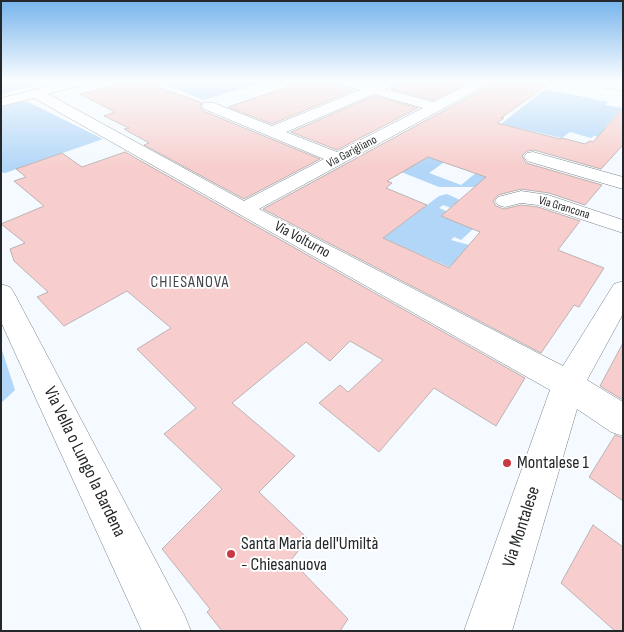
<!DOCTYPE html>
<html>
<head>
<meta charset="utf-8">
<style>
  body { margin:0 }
  #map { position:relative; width:624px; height:632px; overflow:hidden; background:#f4faff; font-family:"Sofia Sans Condensed",sans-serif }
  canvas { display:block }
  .frame { position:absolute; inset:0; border:2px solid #25282a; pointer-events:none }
</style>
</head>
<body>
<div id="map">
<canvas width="624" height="632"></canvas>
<div class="frame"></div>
</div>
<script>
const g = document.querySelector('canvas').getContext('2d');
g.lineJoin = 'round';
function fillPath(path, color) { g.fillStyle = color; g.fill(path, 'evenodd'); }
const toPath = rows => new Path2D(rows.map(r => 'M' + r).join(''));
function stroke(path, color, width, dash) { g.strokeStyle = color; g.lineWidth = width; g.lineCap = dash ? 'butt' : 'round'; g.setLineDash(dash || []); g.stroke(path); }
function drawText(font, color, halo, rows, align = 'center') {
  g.font = font + ' "Sofia Sans Condensed",sans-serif'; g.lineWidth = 4; g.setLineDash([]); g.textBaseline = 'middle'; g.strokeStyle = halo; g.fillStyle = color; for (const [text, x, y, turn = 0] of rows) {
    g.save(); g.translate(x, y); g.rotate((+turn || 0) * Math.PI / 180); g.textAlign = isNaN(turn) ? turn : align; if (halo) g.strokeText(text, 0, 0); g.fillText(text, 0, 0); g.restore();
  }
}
const green = toPath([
  [1,80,56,80,1,94],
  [152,80,270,80,204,100],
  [545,89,608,102,605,105,622,108,605,127,620,131,614,140,594,136,591,138,570,132,562,138,501,124],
  [19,102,28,102,103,139,5,173,1,172,1,107],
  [417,125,466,140,514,155,475,187,439,187,391,168,431,153,457,153,429,173,461,185,502,152],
  [447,194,460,200,451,208,443,205,439,208,458,216,473,229,461,240,454,237,451,240,469,245,464,256,449,267,383,238,439,196],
  [1,347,15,390,1,403]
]);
const building = toPath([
  [139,80,202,103,200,107,203,111,320,159,244,199,144,145,149,143,124,129,129,128,104,116,115,112,80,94,139,80],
  [308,80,332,80,335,85,354,90,272,124,228,107,308,80],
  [403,80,474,80,433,100,391,89,400,85,403,80],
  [494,80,554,80,501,118,504,118,497,123,560,139,562,138,585,144,590,141,593,142,623,108,623,145,601,169,534,150,527,151,522,156,526,163,602,185,585,205,549,193,521,189,498,195,493,201,496,206,504,209,521,205,538,207,580,221,558,250,604,268,579,307,574,305,541,353,263,209,491,85,494,80],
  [428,157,486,177,441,216,480,232,449,268,383,238,427,205,386,188,392,183,387,181,428,157],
  [374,96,418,108,337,150,291,132,374,96],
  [125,152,525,378,496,426,434,388,379,452,319,403,340,385,348,392,383,360,350,341,330,361,306,342,232,403,295,456,259,492,308,539,291,560,348,619,340,631,222,631,207,612,210,609,162,549,222,489,164,434,196,408,137,349,171,328,127,291,64,326,37,297,48,292,14,261,10,249,25,243,1,224,44,206,14,181,26,177,16,169,62,153,82,167,125,152],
  [623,343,623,400,600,386,623,343],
  [615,435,623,438,623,501,589,477,615,435],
  [593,525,623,547,623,631,615,631,561,583,593,525]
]);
const minor = toPath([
  [75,80,94,80,92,83,48,94,244,201,324,159,204,109,202,106,204,103,214,103,272,126,360,90,336,83,334,80,352,80,372,85,385,80,401,80,399,83,385,89,433,102,477,80,492,80,490,83,259,209,563,366,614,284,623,281,623,314,587,380,623,402,623,436,611,432,577,409,512,631,464,631,550,390,34,98,1,106,1,98,75,80],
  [374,94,423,108,337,152,286,132,374,94],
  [603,80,623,83,623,91,599,87,597,84,603,80],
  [533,152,623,177,623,189,527,161,524,157,527,153,533,152],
  [521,191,548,195,623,220,623,233,538,205,521,203,505,207,498,205,495,201,498,197,521,191],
  [1,284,10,287,14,293,184,614,191,631,142,631,1,322,1,284]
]);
const markers = [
  [507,463,5,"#c93944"],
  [231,554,5,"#c93944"]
];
const farStreetnames = [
  ["Via Garigliano",352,152,-28],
  ["Via Grancona",564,208,17]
];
const streetNames = [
  ["Via Volturno",302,240,28]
];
const neighbourhoodNames = [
  ["CHIESANOVA",190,283]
];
const nearStreetnames = [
  ["Via Vella o Lungo la Bardena",84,462,64],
  ["Via Montalese",522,527,-72]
];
const nearPoinames = [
  ["Montalese 1",517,463],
  ["Santa Maria dell'Umiltà",241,544],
  ["- Chiesanuova",241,565]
];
fillPath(green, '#b2d6f7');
fillPath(building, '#f7cecd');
stroke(building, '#bcb2b1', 1);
stroke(minor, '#7a8186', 1);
fillPath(minor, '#fff');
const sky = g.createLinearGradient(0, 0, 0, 168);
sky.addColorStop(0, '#77b4ec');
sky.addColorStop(0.48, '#fafdff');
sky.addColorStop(1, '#fafdff00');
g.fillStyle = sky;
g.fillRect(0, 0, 624, 168);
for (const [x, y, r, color] of markers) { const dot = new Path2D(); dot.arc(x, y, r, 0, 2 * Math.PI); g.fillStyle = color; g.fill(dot); stroke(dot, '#fff', 2); }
drawText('12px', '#25282a', '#fff', farStreetnames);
drawText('15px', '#25282a', '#fff', streetNames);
g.letterSpacing = '1px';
drawText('16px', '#41474c', '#fff', neighbourhoodNames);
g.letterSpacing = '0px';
drawText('18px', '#25282a', '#fff', nearStreetnames);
drawText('18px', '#25282a', '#fff', nearPoinames, 'left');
</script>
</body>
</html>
